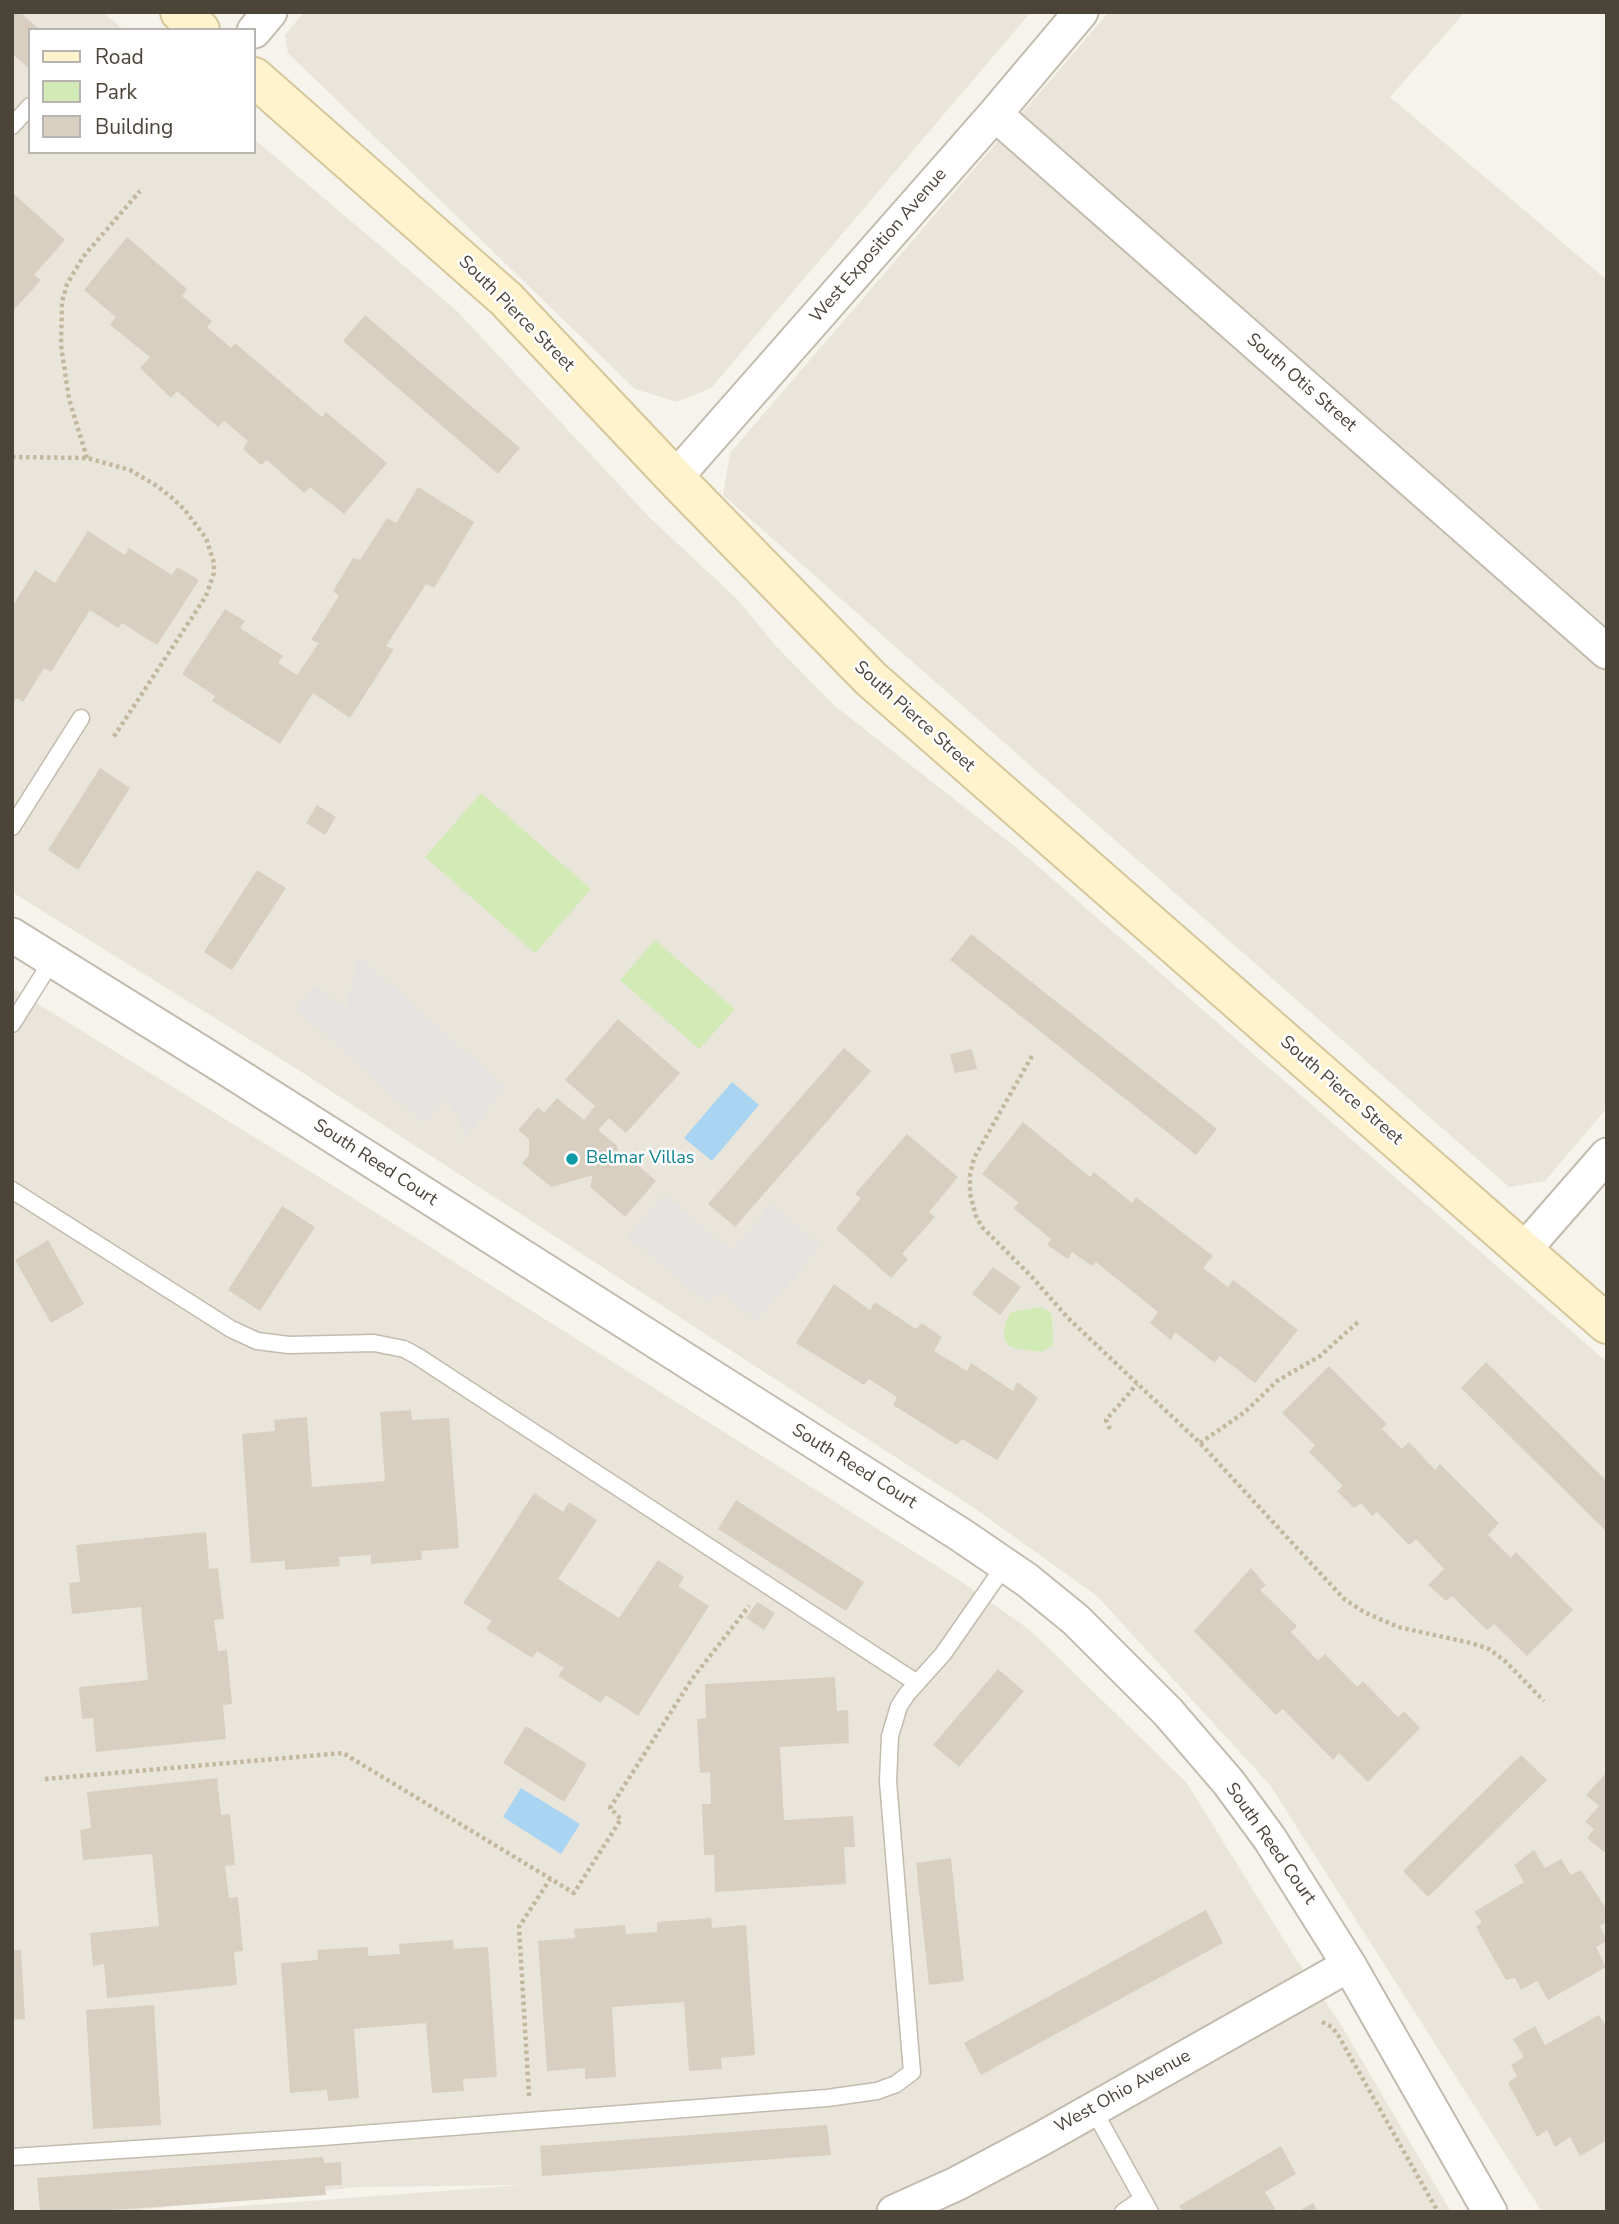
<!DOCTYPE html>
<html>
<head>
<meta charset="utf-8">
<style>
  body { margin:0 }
  #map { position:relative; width:1619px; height:2224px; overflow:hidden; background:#f6f3ec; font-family:"Nunito Sans",sans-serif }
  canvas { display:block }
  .frame { position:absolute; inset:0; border:14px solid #4b4439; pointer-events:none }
  .legend { position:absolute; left:28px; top:28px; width:228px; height:126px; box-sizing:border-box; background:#fff; border:2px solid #b7b4b0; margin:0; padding:9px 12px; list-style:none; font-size:21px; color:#4b4439 }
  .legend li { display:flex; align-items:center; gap:14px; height:35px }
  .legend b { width:35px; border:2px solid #b7b4b0 }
</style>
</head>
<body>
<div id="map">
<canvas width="1619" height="2224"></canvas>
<div class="frame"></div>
<ul class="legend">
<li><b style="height:9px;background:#fff3cd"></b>Road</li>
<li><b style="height:19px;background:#d2eab5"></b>Park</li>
<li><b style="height:19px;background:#d8cfc1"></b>Building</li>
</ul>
</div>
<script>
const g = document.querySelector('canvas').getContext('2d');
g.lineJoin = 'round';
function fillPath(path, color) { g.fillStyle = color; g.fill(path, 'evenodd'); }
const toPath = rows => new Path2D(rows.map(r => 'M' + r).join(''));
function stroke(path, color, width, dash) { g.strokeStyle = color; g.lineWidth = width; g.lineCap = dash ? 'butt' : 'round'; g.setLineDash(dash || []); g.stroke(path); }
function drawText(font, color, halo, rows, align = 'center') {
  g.font = font + ' "Nunito Sans",sans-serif'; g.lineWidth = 5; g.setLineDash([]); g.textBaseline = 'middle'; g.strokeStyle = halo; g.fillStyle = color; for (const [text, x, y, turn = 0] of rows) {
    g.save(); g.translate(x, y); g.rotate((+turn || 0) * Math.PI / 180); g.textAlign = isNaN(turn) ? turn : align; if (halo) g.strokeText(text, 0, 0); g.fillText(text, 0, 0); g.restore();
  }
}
const residential = toPath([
  [12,12,103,12,124,30,30,30,30,152,254,152,254,139,456,310,650,518,737,599,775,645,835,706,1018,849,1607,1362,1607,2212,1542,2212,1270,1785,1097,1596,977,1510,300,1071,12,892],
  [304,12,1031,12,711,388,677,402,635,389,288,53,285,35],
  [1109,12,1465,12,1390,97,1607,280,1607,1108,1545,1181,1509,1187,723,495,730,453],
  [12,988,324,1180,962,1582,1030,1630,1186,1782,1296,1959,1340,2023,1451,2212,161,2212,523,2185,360,2187,118,2212,12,2212]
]);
const green = toPath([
  [481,793,591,889,535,953,425,857],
  [655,940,735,1009,699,1049,620,980],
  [1040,1307,1050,1312,1052,1317,1053,1345,1042,1352,1014,1348,1008,1345,1004,1338,1005,1324,1011,1312]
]);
const parking = toPath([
  [359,956,506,1088,461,1142,463,1134,461,1119,446,1100,424,1124,296,1008,316,985,345,1009],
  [664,1194,731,1251,772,1204,821,1246,756,1321,721,1290,708,1304,628,1236]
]);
const water = toPath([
  [732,1082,759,1105,712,1161,684,1138],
  [521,1788,580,1824,561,1854,503,1817]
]);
const building = toPath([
  [12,12,20,12,40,30,30,30,30,69,12,54],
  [14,194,65,240,34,275,41,280,12,312,12,196],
  [127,237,187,289,182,296,212,321,207,327,231,348,235,343,322,417,326,412,387,463,344,514,310,487,304,493,267,460,261,465,243,449,248,441,224,421,218,427,177,391,171,398,140,368,150,357,110,325,116,317,84,290],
  [365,315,520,448,498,474,343,341],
  [418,487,474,522,434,588,426,584,386,646,394,649,350,718,313,693,280,744,212,701,215,696,182,674,225,609,245,621,240,628,283,656,278,663,297,675,319,643,311,640,339,596,333,591,353,558,360,560,387,518,396,523],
  [88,531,125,555,129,548,172,575,177,567,199,580,157,645,122,623,118,628,90,610,51,672,44,668,23,702,17,698,12,704,12,607,35,570,55,583],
  [100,768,130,788,78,870,48,850],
  [317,805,336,817,325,835,306,823],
  [257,870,286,888,232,970,204,952],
  [971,934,1217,1129,1196,1155,950,960],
  [618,1019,680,1073,626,1133,609,1118,598,1130,617,1146,620,1165,634,1162,656,1181,625,1217,590,1187,593,1175,551,1187,522,1163,529,1155,529,1139,518,1130,538,1107,544,1113,557,1098,584,1120,595,1106,565,1080],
  [844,1048,871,1071,735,1227,708,1204],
  [972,1049,977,1069,955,1073,950,1054],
  [1023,1122,1090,1177,1094,1172,1132,1203,1136,1197,1213,1256,1203,1268,1228,1287,1233,1280,1298,1330,1255,1383,1220,1356,1215,1363,1175,1332,1171,1340,1150,1323,1158,1312,1096,1262,1092,1266,1072,1252,1068,1259,1047,1245,1051,1239,1013,1208,1019,1203,982,1174],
  [907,1134,958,1177,929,1212,935,1217,902,1254,908,1259,891,1278,836,1229,861,1198,855,1194],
  [282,1206,315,1227,260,1311,228,1290],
  [48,1240,84,1304,51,1323,15,1260],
  [993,1267,1021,1287,1000,1315,972,1294],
  [834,1284,870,1310,875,1302,916,1329,922,1323,942,1337,934,1351,967,1371,971,1363,1013,1391,1017,1382,1038,1398,997,1460,962,1439,957,1445,893,1405,897,1397,869,1379,864,1385,796,1343],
  [1486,1362,1607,1481,1607,1532,1461,1388],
  [1329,1366,1387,1424,1382,1429,1402,1449,1409,1442,1435,1470,1440,1464,1499,1523,1488,1535,1511,1558,1516,1552,1573,1610,1527,1656,1494,1624,1487,1630,1452,1596,1446,1601,1428,1585,1444,1569,1416,1539,1409,1545,1377,1512,1372,1516,1361,1503,1354,1508,1337,1491,1343,1486,1309,1452,1315,1445,1282,1413],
  [411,1410,412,1420,449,1418,459,1548,421,1551,422,1560,371,1564,371,1555,339,1557,340,1566,285,1570,285,1561,251,1563,242,1434,275,1431,274,1420,307,1417,312,1487,385,1481,380,1412],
  [534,1493,563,1512,569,1502,597,1520,558,1579,619,1618,658,1560,684,1577,678,1586,709,1606,638,1716,606,1695,601,1703,558,1676,564,1668,537,1651,532,1658,486,1629,492,1621,463,1603],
  [736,1500,864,1582,846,1611,718,1529],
  [206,1532,209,1569,218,1568,224,1619,214,1620,218,1651,227,1650,232,1704,223,1705,226,1739,96,1752,93,1718,82,1719,79,1687,148,1680,141,1607,72,1614,69,1583,80,1582,76,1545],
  [1251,1568,1266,1585,1260,1590,1297,1626,1291,1632,1318,1661,1325,1654,1357,1687,1363,1681,1398,1717,1404,1711,1420,1728,1368,1782,1339,1753,1333,1760,1283,1709,1276,1715,1194,1631],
  [757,1602,775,1613,764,1630,746,1618],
  [998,1669,1024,1691,959,1767,933,1745],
  [835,1677,837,1711,848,1710,849,1743,780,1747,784,1820,853,1816,855,1847,844,1847,846,1884,715,1892,714,1855,704,1855,702,1804,711,1804,710,1772,700,1773,697,1719,706,1718,705,1684],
  [526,1726,587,1764,564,1802,503,1763],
  [1521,1755,1547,1780,1428,1897,1403,1871],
  [1607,1772,1607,1854,1587,1838,1594,1829,1585,1822,1599,1806,1586,1795],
  [217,1778,221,1815,230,1814,235,1865,225,1866,229,1898,238,1897,243,1951,234,1952,237,1985,107,1998,104,1964,93,1966,90,1933,159,1926,152,1854,83,1860,80,1830,91,1828,87,1792],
  [1534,1850,1545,1868,1561,1859,1571,1875,1581,1870,1607,1910,1607,1922,1600,1926,1607,1941,1596,1947,1606,1967,1548,2000,1537,1981,1521,1990,1515,1978,1506,1980,1476,1927,1482,1922,1474,1912,1524,1882,1514,1865],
  [951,1858,964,1981,929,1985,916,1863],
  [1206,1910,1223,1943,981,2075,964,2043],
  [711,1918,712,1928,746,1925,755,2055,721,2058,722,2069,689,2071,684,2002,612,2007,616,2077,585,2079,585,2068,547,2071,538,1941,575,1938,574,1929,625,1925,626,1934,657,1932,657,1922],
  [453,1940,454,1949,488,1947,497,2077,463,2079,464,2091,432,2093,426,2023,354,2029,359,2098,328,2101,327,2090,290,2093,281,1963,318,1960,317,1950,368,1947,368,1956,400,1954,399,1944],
  [12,1950,21,1950,25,2019,12,2020],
  [154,2005,161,2125,93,2129,86,2010],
  [1599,2015,1607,2028,1607,2140,1580,2156,1570,2137,1555,2147,1547,2130,1537,2137,1508,2083,1517,2076,1511,2065,1524,2057,1513,2039,1535,2026,1545,2045],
  [827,2125,831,2155,542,2176,540,2146],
  [1281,2146,1296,2174,1265,2192,1277,2212,1183,2212,1179,2206],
  [323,2157,324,2163,341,2162,342,2185,325,2186,326,2195,84,2212,40,2212,37,2178],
  [1313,2203,1318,2212,1297,2212]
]);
const path = toPath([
  [12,457,87,458,130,470,157,486,171,497,184,509,206,538,214,563,214,573,206,596,113,738],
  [87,458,69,399,61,345,62,302,67,284,83,257,140,191],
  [1032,1056,974,1158,970,1175,970,1194,976,1216,982,1227,1031,1276,1068,1318,1200,1443,1344,1599,1364,1612,1398,1627,1471,1643,1489,1649,1505,1661,1544,1701],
  [1110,1429,1106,1420,1137,1384],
  [1200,1443,1245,1412,1277,1381,1320,1356,1359,1321],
  [45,1779,343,1753,574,1893,621,1819,610,1808,692,1679,749,1606],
  [1322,2022,1332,2027,1338,2035,1438,2212],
  [529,2096,519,1927,550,1879]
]);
const lane = toPath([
  [12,126,30,106],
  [12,827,81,718],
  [12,1024,53,959],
  [12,1190,231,1329,257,1341,289,1345,374,1343,404,1349,417,1356,917,1683],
  [1093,2109,1150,2212],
  [12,2157,322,2137,827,2098,877,2091,896,2084,912,2072,888,1781,890,1736,899,1706,907,1694,943,1654,1005,1565],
  [1123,2212,1142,2199]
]);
const street = toPath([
  [254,31,270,12],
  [995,114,1607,652],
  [675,478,995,114,1081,12],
  [12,935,221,1065,961,1535,1027,1580,1076,1620,1168,1712,1229,1783,1270,1839,1349,1965,1490,2212],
  [1524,1250,1607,1155],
  [894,2212,956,2184,1039,2140,1349,1965]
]);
const secondary = toPath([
  [180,12,200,30],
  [254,77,506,299,675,478,871,679,1607,1324]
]);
const markers = [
  [572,1159,7,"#0f9aa8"]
];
const streetNames = [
  ["West Exposition Avenue",879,246,-49],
  ["South Pierce Street",516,314,45],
  ["South Otis Street",1301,383,41],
  ["South Pierce Street",914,717,42],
  ["South Pierce Street",1341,1091,41],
  ["South Reed Court",375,1163,33],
  ["South Reed Court",854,1467,32],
  ["South Reed Court",1270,1844,55],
  ["West Ohio Avenue",1123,2092,-29]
];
const cultureNames = [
  ["Belmar Villas",586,1159]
];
fillPath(residential, '#eae5da');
fillPath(green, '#d2eab5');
fillPath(parking, '#e5e3e0');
fillPath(water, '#a9d4f2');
fillPath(building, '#d8cfc1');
stroke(lane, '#c2bbae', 19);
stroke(street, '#c2bbae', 37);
stroke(secondary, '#d6c79b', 42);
stroke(path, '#c4b79f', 4.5, [3.5, 3.5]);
stroke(lane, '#fff', 16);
stroke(street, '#fff', 33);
stroke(secondary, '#fff3cd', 38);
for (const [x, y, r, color] of markers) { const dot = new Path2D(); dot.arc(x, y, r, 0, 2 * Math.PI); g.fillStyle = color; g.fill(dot); stroke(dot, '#fff', 2.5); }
drawText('18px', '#4b4439', '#fff', streetNames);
drawText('18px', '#0d838f', '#fff', cultureNames, 'left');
</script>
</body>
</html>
